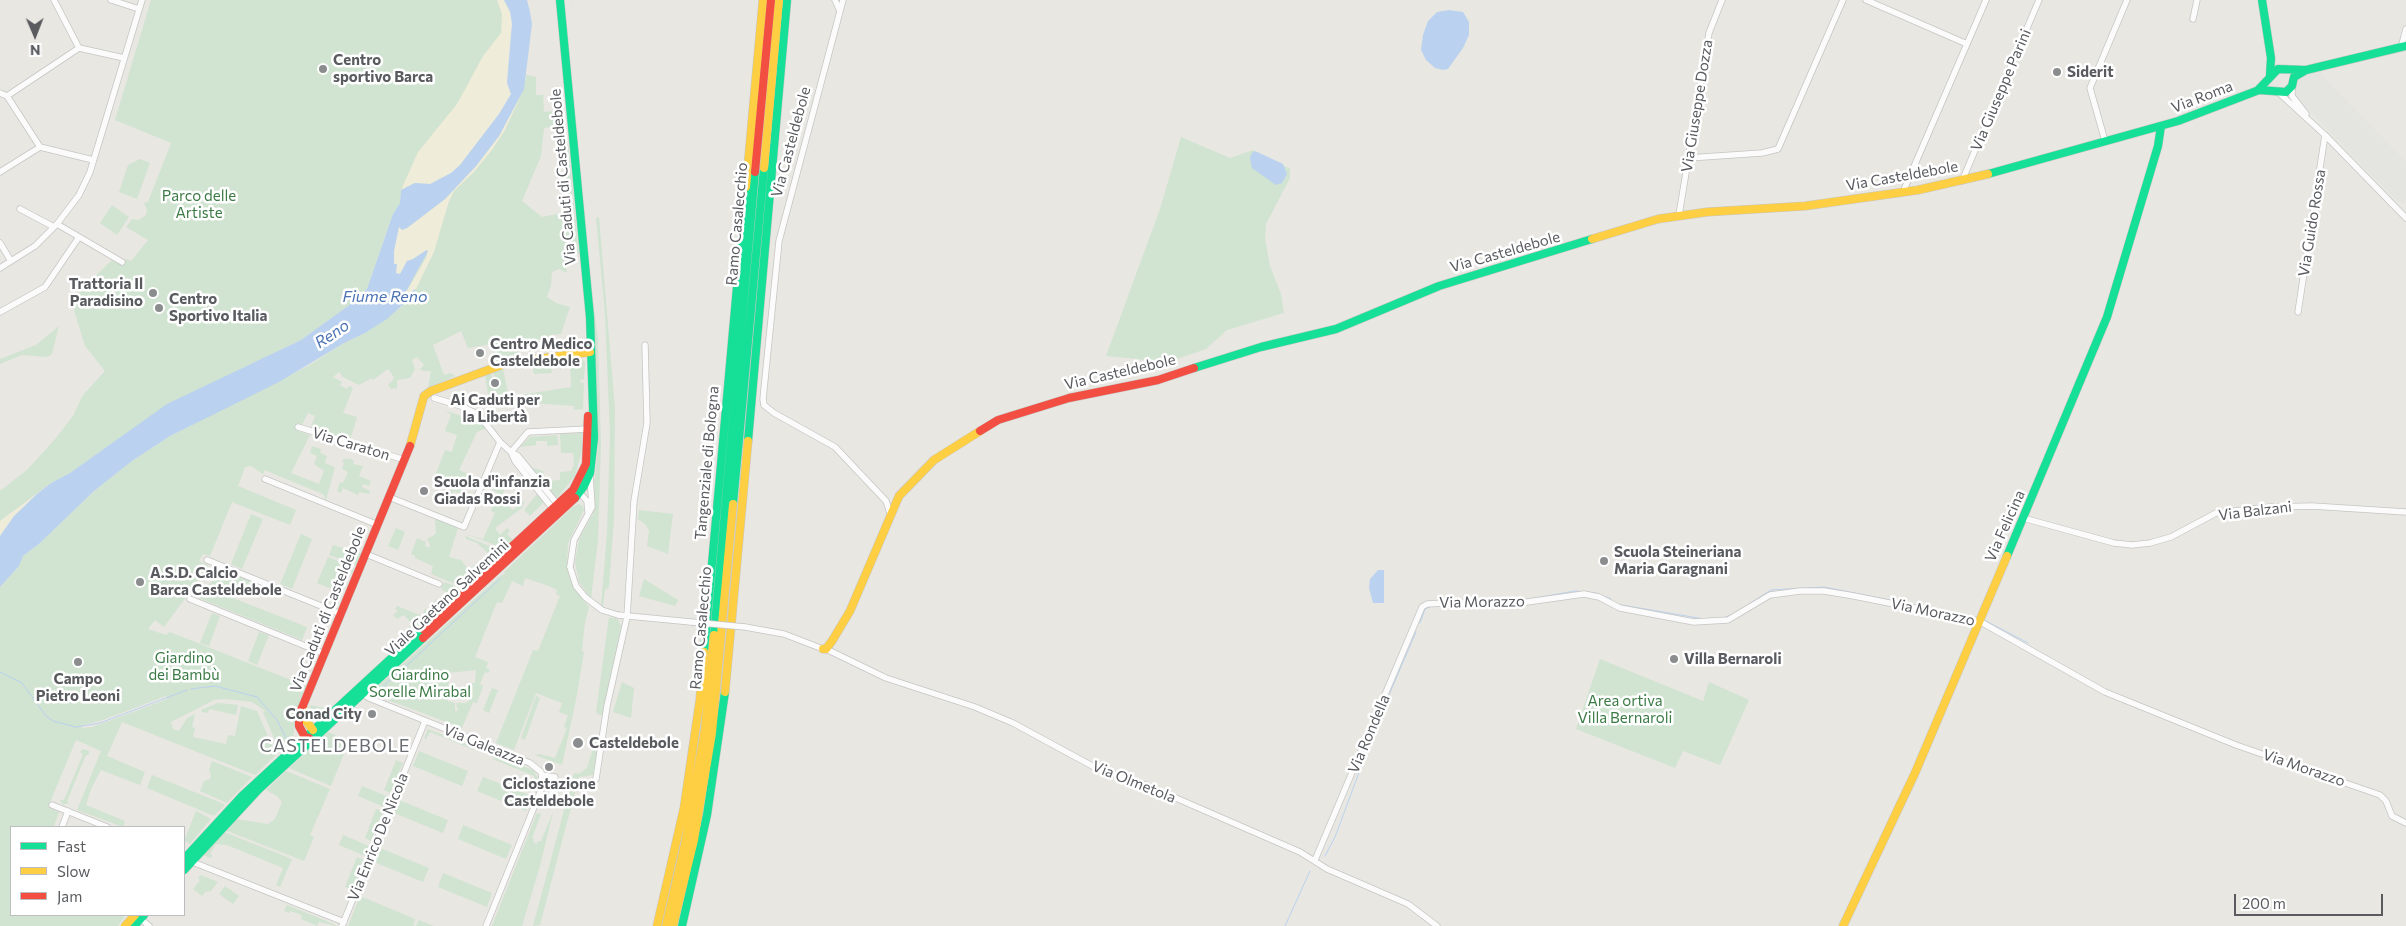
<!DOCTYPE html>
<html>
<head>
<meta charset="utf-8">
<style>
  body { margin:0 }
  #map { position:relative; width:2406px; height:926px; overflow:hidden; background:#e8e7e2; font-family:Commissioner,sans-serif }
  canvas { display:block }
  .legend { position:absolute; left:10px; top:826px; width:175px; height:90px; box-sizing:border-box; background:#fff; border:1px solid #bdbdbf; margin:0; padding:6px 9px; list-style:none; font-size:15px; color:#595b5f }
  .legend li { display:flex; align-items:center; gap:10px; height:25px }
  .legend b { width:25px; border:1px solid #bdbdbf }
  .north { position:absolute; left:10px; top:10px; width:50px; height:50px; -webkit-text-stroke:4px #fff; paint-order:stroke; rotate:179deg; font-size:14px; font-weight:700; line-height:20px; text-align:center; color:#595b5f }
  .north::after { content:''; display:block; margin:auto; width:18px; height:22px; background:#595b5f; clip-path:polygon(50% 0,100% 100%,50% 72%,0 100%) }
  .scale { position:absolute; left:2234px; top:894px; width:149px; height:22px; box-sizing:border-box; border:2px solid #595b5f; border-top:0; padding-left:6px; font-size:15px; line-height:18px; white-space:nowrap; color:#595b5f; -webkit-text-stroke:4px #fff; paint-order:stroke }
</style>
</head>
<body>
<div id="map">
<canvas width="2406" height="926"></canvas>
<ul class="legend">
<li><b style="height:6px;background:#16e098"></b>Fast</li>
<li><b style="height:6px;background:#ffcf43"></b>Slow</li>
<li><b style="height:6px;background:#f24e42"></b>Jam</li>
</ul>
<div class="north">N</div>
<div class="scale">200 m</div>
</div>
<script>
const g = document.querySelector('canvas').getContext('2d');
g.lineJoin = 'round';
function fillPath(path, color) { g.fillStyle = color; g.fill(path, 'evenodd'); }
const toPath = rows => new Path2D(rows.map(r => 'M' + r).join(''));
function stroke(path, color, width, dash) { g.strokeStyle = color; g.lineWidth = width; g.lineCap = dash ? 'butt' : 'round'; g.setLineDash(dash || []); g.stroke(path); }
function drawText(font, color, halo, rows, align = 'center') {
  g.font = font + ' Commissioner,sans-serif'; g.lineWidth = 5; g.setLineDash([]); g.textBaseline = 'middle'; g.strokeStyle = halo; g.fillStyle = color; for (const [text, x, y, turn = 0] of rows) {
    g.save(); g.translate(x, y); g.rotate((+turn || 0) * Math.PI / 180); g.textAlign = isNaN(turn) ? turn : align; if (halo) g.strokeText(text, 0, 0); g.fillText(text, 0, 0); g.restore();
  }
}
const green = toPath([
  [151,0,504,0,510,11,451,173,401,190,400,203,393,214,367,289,348,306,301,340,167,405,70,473,51,483,0,521,0,491,28,469,55,439,73,416,83,395,105,371,85,346,71,300,112,260,119,264,126,259,131,261,148,240,126,227,132,219,139,220,146,215,147,210,144,203,148,202,171,143,115,120],
  [526,75,536,77,536,95,543,95,544,112,565,110,566,125,544,128,541,156,522,201,542,217,566,212,563,143,568,140,579,254,563,255,567,273,559,269,552,272,551,286,547,297,556,303,570,307,561,334,550,335,548,338,517,344,519,356,496,361,491,344,468,348,461,331,433,345,444,375,451,373,455,376,428,388,431,371,423,371,420,369,424,365,417,357,412,360,415,369,410,378,397,380,397,388,391,389,388,385,393,380,394,377,388,369,373,380,372,378,359,385,343,377,339,372,333,377,342,382,340,385,347,389,349,386,353,388,343,413,357,417,350,440,311,427,315,416,308,413,299,431,310,435,291,473,319,484,324,471,314,464,317,456,310,453,312,446,321,449,320,453,327,456,325,463,335,467,326,500,323,494,281,477,265,470,263,474,251,466,245,467,238,486,296,510,290,525,232,502,210,556,203,554,199,561,208,565,207,569,164,627,155,620,148,629,166,635,170,632,306,686,296,712,293,740,280,752,263,712,265,711,252,702,225,699,214,700,171,722,173,729,179,731,187,718,195,714,192,727,195,728,193,737,226,744,228,735,235,736,241,706,257,711,276,755,255,775,122,722,107,756,145,772,140,785,101,770,91,789,86,805,125,821,123,827,77,810,101,751,76,740,48,807,59,812,54,826,11,827,11,915,125,916,118,926,0,926,0,587,19,566,23,556,40,543,94,491,132,461,170,436,308,366,344,343,365,333,401,307,414,291,404,295,407,292,407,228,418,219,526,79],
  [166,696,167,699,144,708,92,727,81,728,83,725,100,721],
  [1181,137,1230,158,1253,150,1290,169,1290,178,1266,224,1265,239,1270,266,1281,294,1284,313,1227,330,1206,349,1153,367,1147,360,1106,356,1160,209],
  [140,159,150,163,137,199,119,192,128,165],
  [112,205,129,217,117,235,100,223],
  [599,217,615,409,614,518,609,587,605,590,603,607,601,606,607,533,610,435,605,313,596,218],
  [592,294,598,339,601,444,598,540,591,599,579,582,575,562,579,539,593,514,595,505,594,484,598,450],
  [59,326,52,354,47,357,22,355,0,364,0,359,36,345],
  [570,358,580,358,585,362,584,379,580,380,581,383,584,383,583,409,574,410,574,406,489,400,485,375,491,373,493,385,497,385,493,372,503,369,508,393,513,393,514,396,571,387],
  [550,361,552,373,534,374,532,363],
  [446,411,462,416,468,414,466,417,479,422,487,428,477,432,459,470,470,475,465,483,459,482,457,488,473,494,472,498,454,491,450,502,447,500,452,487,434,479,445,450,452,452,457,435,445,431,451,415],
  [560,434,582,433,582,450,575,476,557,498,524,458,533,468,543,471,545,481,560,480,560,472,571,471,574,465,573,453,561,453],
  [557,435,558,445,547,446,547,441,536,441,536,445,520,447,530,437],
  [344,459,350,459,354,461,353,464,363,466,359,476,371,481,369,486,363,484,362,487,370,491,369,494,359,492,358,495,343,488,341,493,337,491,340,482,343,483,348,472,342,469,344,463,342,461],
  [488,479,496,482,495,486,504,490,501,500,513,510,525,500,522,508,495,528,500,535,507,528,510,531,507,534,513,540,503,548,466,534,483,539,495,513,491,511,497,492,485,487],
  [537,494,544,502,530,516,524,510],
  [579,504,583,506,584,510,568,543,567,568,575,589,589,607,585,622,582,651,584,652,577,695,562,765,535,755,539,754,555,758,567,728,564,727,568,715,559,712,562,703,536,693,514,750,496,743,533,650,538,651,560,596,556,594,557,590,549,586,525,578,523,586,512,581,502,603,498,602,496,604,475,657,488,662,486,668,490,670,488,673,485,672,480,684,483,686,477,703,473,702,462,728,375,695,374,690,500,576,505,574,504,572,574,506],
  [476,670,475,683,472,683,465,691,471,699,466,703,456,703,458,711,455,711,455,703,448,701,449,673],
  [639,510,673,514,668,554,647,546,649,531,645,524,638,519],
  [251,514,263,519,242,569,231,564],
  [435,519,458,528,449,557,461,560,469,570,475,564,480,569,462,587,431,574,433,566,415,558,415,556,411,554,417,538,426,542,425,546,429,548,430,545,427,539,436,534],
  [396,528,405,532,398,550,388,546],
  [301,534,312,539,292,589,280,584],
  [465,536,482,543,501,551,482,568,479,563,483,560,489,560,490,555,477,543,466,539],
  [333,545,361,553,356,565,329,555],
  [328,557,354,568,352,574,338,569,333,583,336,585,334,590,317,583],
  [216,567,256,583,249,582,243,598,231,594,230,597,307,627,302,640,199,598,216,576,212,573],
  [644,579,678,600,675,606,639,596],
  [444,582,461,588,406,639,401,634,412,624,404,615,397,619,393,615,398,611,395,609,397,606,422,616,425,609,428,610,436,599,441,601,448,599,449,597,446,595,448,593,441,589],
  [212,613,220,616,209,646,200,643],
  [609,617,618,619,621,626,603,715,599,715,596,712],
  [259,632,269,635,257,665,248,661],
  [1600,659,1703,701,1709,682,1749,700,1720,765,1683,751,1675,768,1576,729],
  [622,682,634,688,631,718,613,712],
  [492,688,498,690,489,713,483,710],
  [536,696,540,698,525,740,521,738],
  [218,703,238,705,236,715,209,709,208,713,202,712,201,710],
  [310,705,328,709,328,710,319,719,313,719,308,714],
  [428,729,475,747,474,750,430,732,426,739,424,739],
  [328,732,349,741,331,786,289,768],
  [599,738,593,775,579,777,540,925,533,926,574,773,579,774,587,768,595,742],
  [83,749,89,751,89,755,86,755,67,801,69,803,63,805,60,800,64,800,83,754,80,752],
  [419,751,468,771,462,786,413,766],
  [495,755,533,770,538,778,537,785,534,776,493,759],
  [396,760,403,763,390,793,384,790],
  [212,761,252,777,227,803,200,791,204,781,210,779,211,776,209,770],
  [286,771,330,789,310,835,314,837,304,861,225,830,236,819,268,824,275,819,282,802,277,796,266,790],
  [152,775,224,804,225,805,214,816,147,788],
  [483,777,532,796,526,811,477,791],
  [362,786,389,797,384,807,358,796],
  [399,800,448,820,443,833,394,813],
  [376,809,383,811,371,841,365,838],
  [196,811,211,819,190,844,184,841],
  [553,812,540,866,522,926,492,926,537,813,541,814,532,838,534,839,533,842,537,844,538,841,541,841],
  [463,825,512,845,506,859,458,839],
  [224,832,292,859,280,887,276,885,283,868,227,845,216,844,210,854,212,855,211,858,203,855],
  [343,835,369,846,365,856,339,845],
  [380,848,429,868,423,882,374,862],
  [357,857,364,860,352,889,345,887],
  [443,873,492,893,487,907,438,887],
  [201,875,218,882,211,891,205,892,202,896,193,889,200,880,198,878],
  [225,886,239,896,233,904,219,894],
  [360,896,415,919,413,925,416,926,419,920,434,926,348,926],
  [287,905,334,924,336,926,319,922,317,926,301,919,302,915,290,911,289,913,284,911]
]);
const sand = toPath([
  [497,0,504,0,512,17,507,77,511,94,499,114,460,165,451,173,430,184,415,183,401,190,418,152,457,104,483,56,501,33,502,14],
  [524,89,505,130,492,150,474,172,454,191,449,201,434,252,416,289,404,296,427,256,427,250,413,259,400,274,396,273,394,251,399,227,407,228,445,199,476,166,499,136],
  [37,494,14,516,0,536,0,521]
]);
const water = toPath([
  [504,0,527,0,530,12,532,24,524,89,499,136,476,166,445,199,407,228,402,230,399,227,394,251,394,264,397,264,396,273,400,274,407,261,413,259,427,250,428,251,404,295,416,289,409,299,387,319,365,333,344,343,279,382,170,436,132,461,94,491,40,543,23,556,19,566,0,587,0,536,14,516,37,494,51,483,70,473,167,404,301,340,348,306,367,289,393,214,400,203,401,190,415,183,430,184,451,173,460,165,499,114,511,94,507,83,512,24,510,11],
  [1449,10,1463,12,1469,22,1469,35,1463,48,1448,69,1443,70,1435,68,1426,60,1421,50,1423,35,1428,21,1437,12],
  [1255,151,1283,164,1287,174,1282,183,1276,185,1252,168,1250,158,1252,153],
  [1378,570,1384,570,1384,603,1373,603,1369,588,1370,579]
]);
const stream = toPath([
  [1524,600,1575,591,1596,593,1611,599],
  [1749,604,1771,590,1824,587,1976,617],
  [1622,605,1704,619],
  [1723,618,1731,615],
  [1984,620,2028,643],
  [1420,623,1425,609,1432,606,1483,607],
  [404,668,500,579],
  [0,672,22,683,46,716,53,721,76,727,100,723,187,690],
  [191,689,215,686,257,697,277,720,289,744],
  [377,692,402,669],
  [1325,856,1335,837,1380,716,1416,632],
  [1285,926,1310,871]
]);
const runway = toPath([
  [2309,86,2406,186]
]);
const street = toPath([
  [54,0,79,48,124,58],
  [111,0,139,9],
  [835,0,840,11],
  [843,0,779,241,763,399,764,405,774,413,835,447,886,501,890,513],
  [1866,0,1967,44],
  [2193,19,2197,0],
  [2401,48,2406,29],
  [2292,86,2292,96,2306,114],
  [0,93,7,96,79,48],
  [2279,93,2325,135,2406,218],
  [7,96,40,147],
  [2105,141,2090,88,2127,0],
  [1688,158,1762,153,1778,149,1843,0],
  [0,172,40,147,93,160],
  [1962,181,2039,0],
  [1903,192,1986,0],
  [20,209,54,227],
  [1679,215,1709,33,1722,0],
  [57,224,79,195,90,172,142,0],
  [0,243,11,261],
  [0,268,35,246,57,224,122,262],
  [0,312,45,287,79,237],
  [2298,312,2325,135],
  [434,398,461,406,479,415,500,442,511,452,528,432,588,429],
  [298,427,405,460],
  [511,452,515,461,553,509],
  [511,452,518,456,558,505],
  [265,479,378,525],
  [577,490,587,501,588,512],
  [389,497,464,527,500,442],
  [2023,518,2114,543,2132,545,2150,543,2171,537,2216,513,2270,507,2312,506,2406,512],
  [366,554,439,584],
  [207,560,341,614],
  [570,567,574,540,592,507,590,476],
  [190,599,325,654],
  [618,615,691,622],
  [745,627,784,634,823,649],
  [826,649,886,678,975,707,1013,723,1096,768,1146,785,1300,852,1327,869,1408,904,1437,926],
  [361,693,369,698,530,763,541,772,543,785,486,926],
  [542,775,555,777,550,802],
  [596,779,607,706,627,617,634,501,647,423,645,345],
  [52,805,107,827],
  [62,827,68,811],
  [1315,860,1422,607,1427,604,1446,603,1520,603,1584,594,1599,597,1620,608,1694,622,1728,620,1770,595,1800,591,1824,591,1854,596,1979,621,2105,692,2236,745,2380,795,2386,801,2392,816,2406,823],
  [190,861,344,922],
  [141,919,149,926],
  [342,926,425,721]
]);
const fast = toPath([
  [560,0,590,317,594,438,590,473,584,486,575,498],
  [2262,0,2271,58,2270,75],
  [2258,90,2278,69,2306,70,2406,46],
  [1988,174,2178,121,2259,90,2286,92,2292,86,2294,77,2306,70],
  [1194,368,1261,347,1336,329,1439,286,1592,239],
  [748,441,787,0],
  [733,504,764,168],
  [2007,556,2107,317,2158,146,2161,126],
  [714,635,755,172],
  [704,652,746,187],
  [184,859,242,796,423,629],
  [184,870,259,789,423,638],
  [134,926,144,915],
  [682,926,707,815,725,692]
]);
const slow = toPath([
  [764,168,779,0],
  [746,187,763,0],
  [1592,239,1658,219,1707,212,1805,206,1918,190,1988,174],
  [410,446,424,396,431,391,507,363,590,352],
  [823,649,826,649,832,641,850,611,899,496,934,460,980,431],
  [725,692,748,441],
  [303,708,304,718,313,730],
  [125,926,135,915],
  [657,926,684,808,700,699,704,652],
  [666,926,685,844,705,729,714,635],
  [673,926,694,840,712,733,733,504],
  [1843,926,1915,773,2007,556]
]);
const jam = toPath([
  [755,172,771,0],
  [980,431,998,420,1069,398,1158,380,1194,368],
  [423,629,573,490,586,464,588,416],
  [423,638,575,498],
  [309,738,305,737,299,726,299,715,410,446]
]);
const rail = toPath([
  [571,0,600,292,607,389,606,494,598,604],
  [525,926,551,837,568,768,579,709,594,610]
]);
const streetBridge = toPath([
  [570,567,576,586,585,597,602,610,618,615],
  [691,622,745,627]
]);
const markers = [
  [323,69,5,"#8b8c8d"],
  [2057,72,5,"#8b8c8d"],
  [153,293,5,"#8b8c8d"],
  [159,308,5,"#8b8c8d"],
  [480,353,5,"#8b8c8d"],
  [495,383,5,"#8b8c8d"],
  [424,491,5,"#8b8c8d"],
  [1604,561,5,"#8b8c8d"],
  [140,582,5,"#8b8c8d"],
  [1674,659,5,"#8b8c8d"],
  [78,662,5,"#8b8c8d"],
  [372,714,5,"#8b8c8d"],
  [578,743,6,"#8b8c8d"],
  [549,767,5,"#8b8c8d"]
];
const poiNames = [
  ["Centro",333,60],
  ["sportivo Barca",333,77],
  ["Siderit",2067,72],
  ["Trattoria Il",143,284,"right"],
  ["Paradisino",143,301,"right"],
  ["Centro",169,299],
  ["Sportivo Italia",169,316],
  ["Centro Medico",490,344],
  ["Casteldebole",490,361],
  ["Ai Caduti per",495,400,"center"],
  ["la Libertà",495,417,"center"],
  ["Scuola d'infanzia",434,482],
  ["Giadas Rossi",434,499],
  ["Scuola Steineriana",1614,552],
  ["Maria Garagnani",1614,569],
  ["A.S.D. Calcio",150,573],
  ["Barca Casteldebole",150,590],
  ["Villa Bernaroli",1684,659],
  ["Campo",78,679,"center"],
  ["Pietro Leoni",78,696,"center"],
  ["Conad City",362,714,"right"],
  ["Casteldebole",589,743],
  ["Ciclostazione",549,784,"center"],
  ["Casteldebole",549,801,"center"]
];
const streetNames = [
  ["Via Giuseppe Parini",2001,90,-67],
  ["Via Roma",2202,97,-21],
  ["Via Giuseppe Dozza",1697,106,-81],
  ["Via Casteldebole",791,142,-75],
  ["Via Casteldebole",1902,176,-10],
  ["Via Caduti di Casteldebole",563,177,-95],
  ["Via Guido Rossa",2312,223,-81],
  ["Ramo Casalecchio",737,224,-85],
  ["Via Casteldebole",1505,252,-16],
  ["Via Casteldebole",1120,372,-13],
  ["Via Caraton",351,444,17],
  ["Tangenziale di Bologna",707,463,-85],
  ["Via Balzani",2255,511,-7],
  ["Via Felicina",2005,526,-66],
  ["Viale Gaetano Salvemini",447,598,-43],
  ["Via Morazzo",1482,602,-1],
  ["Via Caduti di Casteldebole",328,609,-68],
  ["Via Morazzo",1933,612,12],
  ["Ramo Casalecchio",701,628,-85],
  ["Via Rondella",1369,734,-67],
  ["Via Galeazza",484,745,22],
  ["Via Morazzo",2304,768,19],
  ["Via Olmetola",1134,782,22],
  ["Via Enrico De Nicola",378,837,-68]
];
const parkNames = [
  ["Parco delle",199,196],
  ["Artiste",199,213],
  ["Giardino",184,658],
  ["dei Bambù",184,675],
  ["Giardino",420,675],
  ["Sorelle Mirabal",420,692],
  ["Area ortiva",1625,701],
  ["Villa Bernaroli",1625,718]
];
const waterNames = [
  ["Fiume Reno",385,297],
  ["Reno",332,334,-34]
];
const quarterNames = [
  ["CASTELDEBOLE",335,746]
];
fillPath(green, '#d1e3d1');
fillPath(sand, '#efecd9');
fillPath(water, '#bad2ef');
stroke(stream, '#bad2ef', 1);
stroke(runway, '#e4e4e1', 34);
stroke(street, '#c5c5c4', 7);
stroke(fast, '#c5c6c5', 9);
stroke(slow, '#c5c6c5', 9);
stroke(jam, '#c5c6c5', 9);
stroke(street, '#fcfbfb', 5.5);
stroke(fast, '#16e098', 8);
stroke(slow, '#ffcf43', 8);
stroke(jam, '#f24e42', 8);
stroke(rail, '#e1e1e0', 1, [1, 6]);
stroke(streetBridge, '#c5c5c4', 7, []);
stroke(streetBridge, '#fcfbfb', 5.5);
for (const [x, y, r, color] of markers) { const dot = new Path2D(); dot.arc(x, y, r, 0, 2 * Math.PI); g.fillStyle = color; g.fill(dot); stroke(dot, '#fff', 2); }
drawText('bold 15px', '#595b5f', '#fff', poiNames, 'left');
drawText('15px', '#595b5f', '#fff', streetNames);
drawText('15px', '#3c7b46', '#fff', parkNames);
drawText('italic 16px', '#4c73b4', '#fff', waterNames);
g.letterSpacing = '1px';
drawText('18px', '#6a6d71', '#fff', quarterNames);
g.letterSpacing = '0px';
</script>
</body>
</html>
